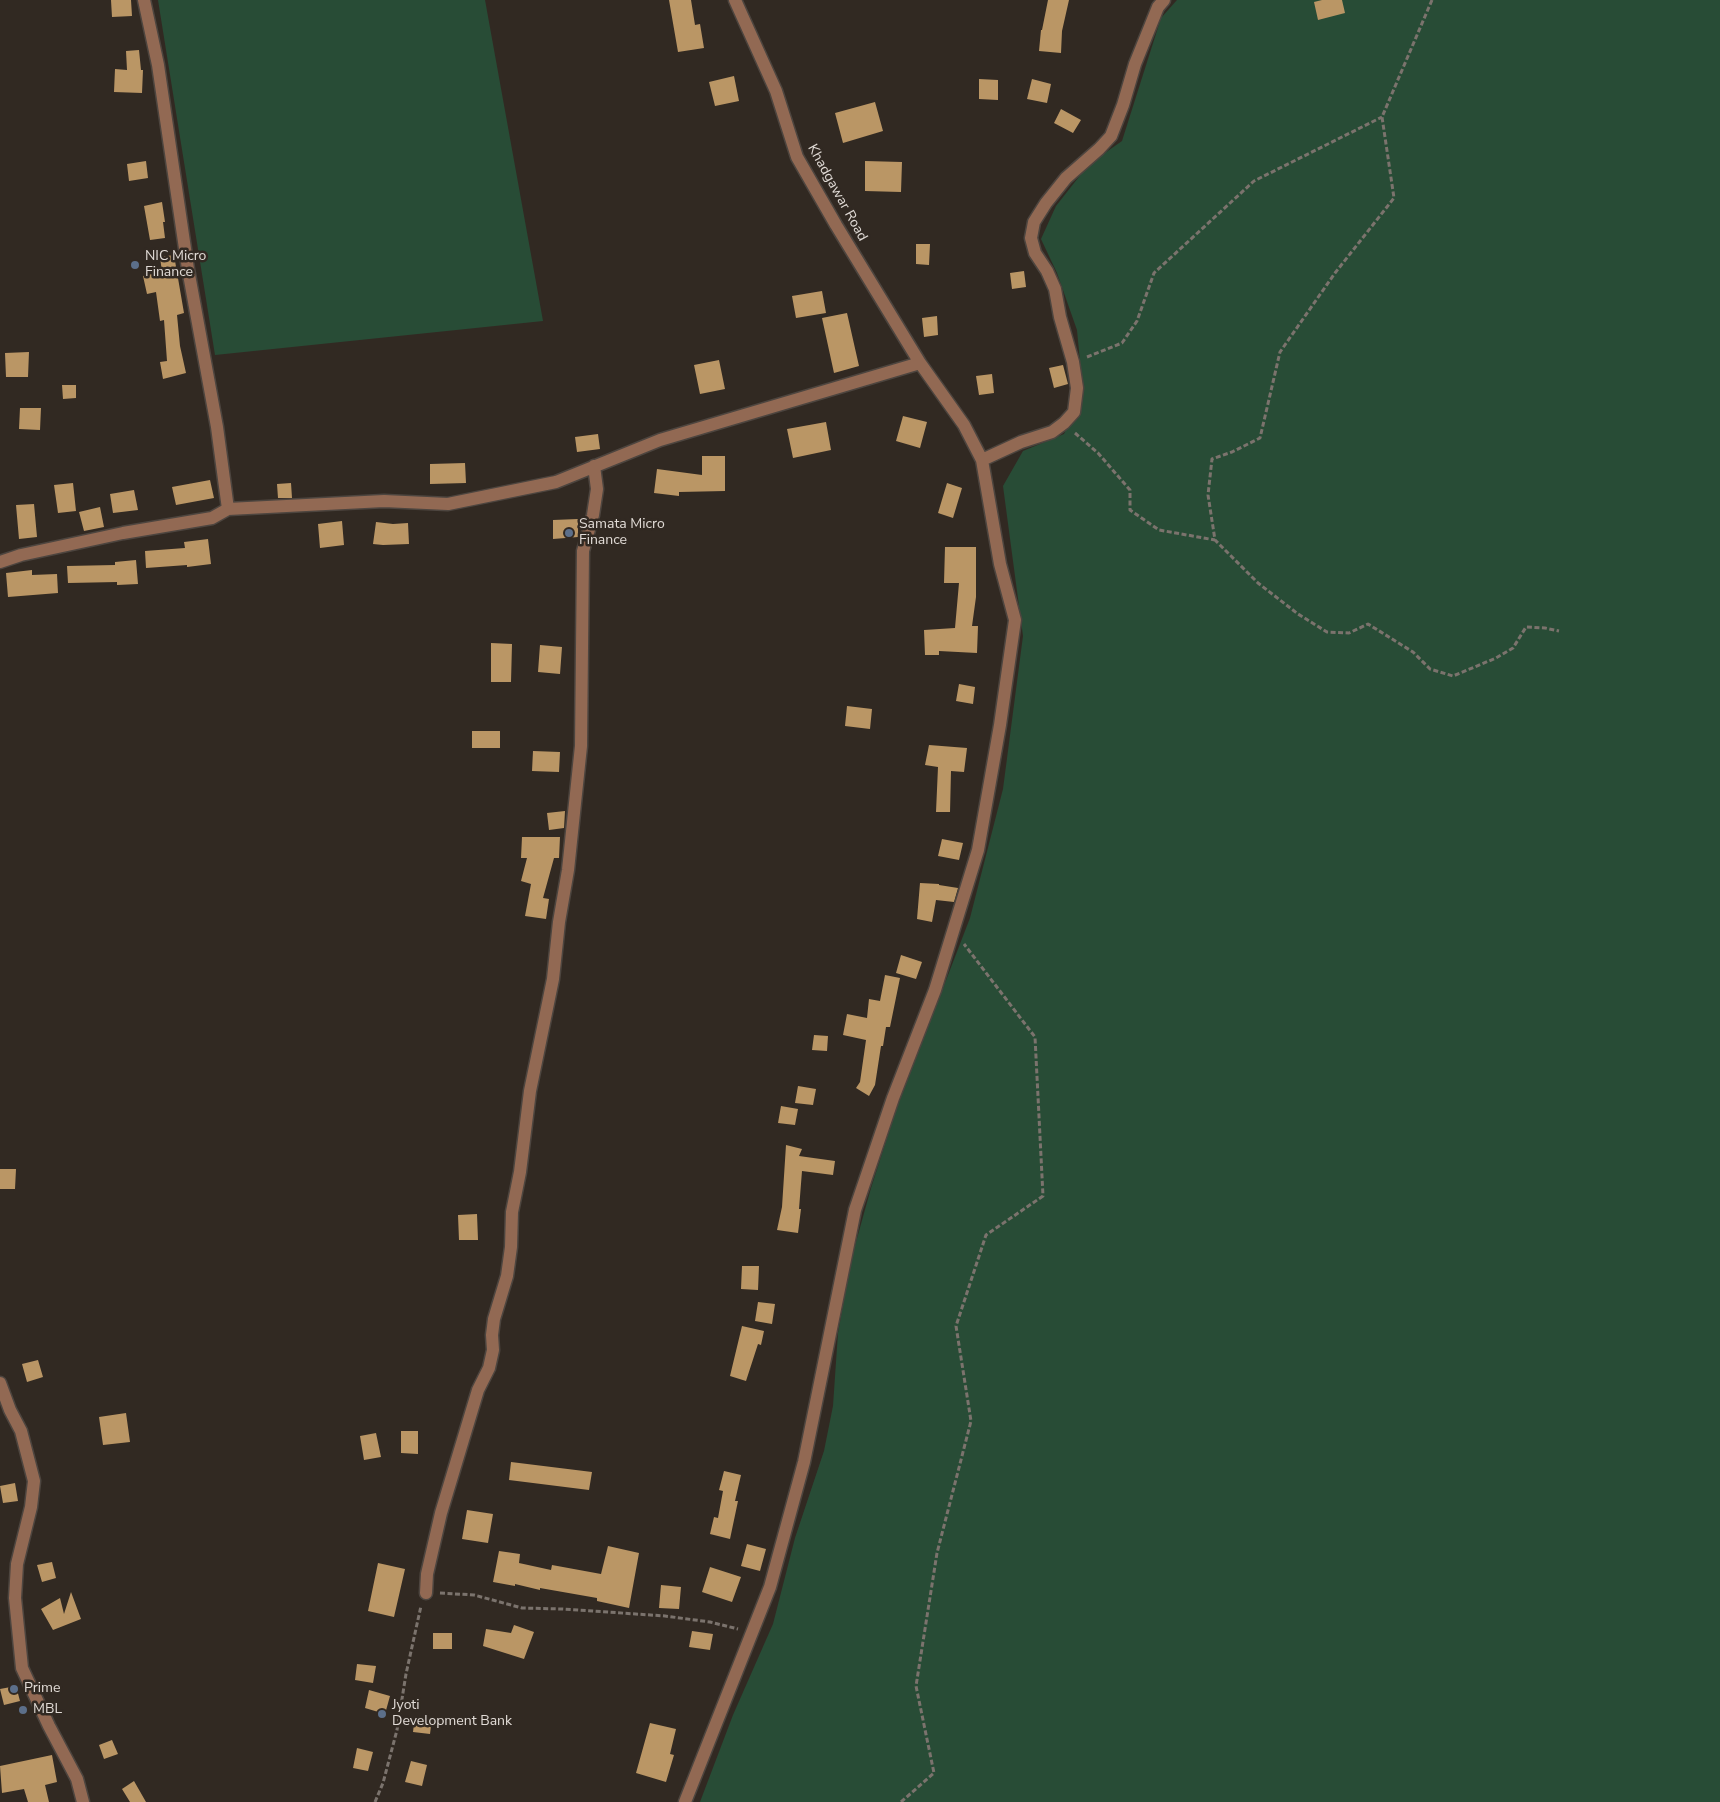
<!DOCTYPE html>
<html>
<head>
<meta charset="utf-8">
<style>
  body { margin:0 }
  canvas { display:block; background:#312922 }
</style>
</head>
<body>
<canvas width="1720" height="1802"></canvas>
<script>
const g = document.querySelector('canvas').getContext('2d');
g.lineJoin = 'round';
function fillPath(path, color) { g.fillStyle = color; g.fill(path, 'evenodd'); }
const toPath = rows => new Path2D(rows.map(r => 'M' + r).join(''));
function stroke(path, color, width, dash) { g.strokeStyle = color; g.lineWidth = width; g.lineCap = dash ? 'butt' : 'round'; g.setLineDash(dash || []); g.stroke(path); }
function drawText(font, color, halo, rows, align = 'center') {
  g.font = font + ' "Nunito Sans",sans-serif'; g.lineWidth = 5; g.setLineDash([]); g.textBaseline = 'middle'; g.strokeStyle = halo; g.fillStyle = color; for (const [text, x, y, turn = 0] of rows) {
    g.save(); g.translate(x, y); g.rotate((+turn || 0) * Math.PI / 180); g.textAlign = isNaN(turn) ? turn : align; if (halo) g.strokeText(text, 0, 0); g.fillText(text, 0, 0); g.restore();
  }
}
const green = toPath([
  [158,0,485,0,543,321,215,355],
  [1177,0,1720,0,1720,1802,700,1802,733,1715,773,1624,795,1538,824,1451,833,1406,838,1333,851,1260,871,1188,896,1110,970,918,1003,789,1023,636,1003,486,1023,451,1064,434,1083,392,1077,330,1057,273,1041,239,1056,206,1089,164,1122,141,1161,18]
]);
const building = toPath([
  [111,0,131,0,132,16,112,17],
  [669,0,691,0,695,25,700,24,704,48,678,52],
  [1048,0,1069,0,1062,31,1061,53,1039,51,1041,30,1042,30],
  [1322,0,1342,0,1345,13,1318,20,1314,2],
  [139,50,141,70,143,70,142,93,114,92,115,69,127,70,126,51],
  [734,76,739,101,715,106,709,82],
  [979,79,998,80,998,100,979,99],
  [1032,79,1051,84,1047,103,1027,99],
  [875,102,883,131,843,143,835,113],
  [1061,109,1081,120,1073,133,1054,123],
  [146,161,148,178,129,181,127,164],
  [865,161,902,162,901,192,865,191],
  [162,202,165,222,163,222,165,238,150,240,144,206],
  [916,244,930,244,929,265,916,264],
  [174,255,184,313,177,315,180,346,186,373,163,379,160,362,167,361,164,320,160,321,156,292,147,294,143,276,162,272,160,257],
  [1024,271,1026,287,1012,289,1010,273],
  [822,291,826,313,796,318,792,296],
  [847,313,859,366,834,373,822,318],
  [937,316,938,335,924,337,922,318],
  [29,352,28,377,6,377,5,353],
  [719,360,725,389,700,394,694,365],
  [1063,365,1068,384,1054,388,1049,368],
  [992,374,994,393,979,395,976,376],
  [62,385,76,385,76,398,63,399],
  [20,408,41,408,40,430,19,429],
  [903,416,927,422,920,448,896,441],
  [826,422,831,450,793,458,787,429],
  [598,434,600,449,577,452,575,437],
  [702,456,725,456,725,491,679,492,679,496,654,493,657,469,702,475],
  [465,463,466,483,430,484,430,464],
  [210,480,214,498,176,505,172,487],
  [73,483,76,511,58,513,54,485],
  [291,483,292,498,278,498,277,484],
  [947,483,962,488,953,518,938,513],
  [134,490,138,510,113,513,110,494],
  [34,504,37,537,19,539,16,505],
  [100,507,104,527,84,531,79,512],
  [578,519,578,537,553,539,553,520],
  [342,521,344,545,320,548,318,524],
  [376,522,393,524,408,523,409,544,383,545,373,544],
  [208,539,211,564,187,567,187,565,146,568,145,551,185,548,184,542],
  [945,547,976,547,976,597,972,626,978,626,977,653,939,651,939,655,925,655,924,630,955,628,959,583,944,583],
  [136,560,138,584,117,585,117,582,68,583,67,566,115,565,115,562],
  [32,570,32,575,57,574,58,593,8,597,6,573],
  [491,643,512,644,511,682,491,682],
  [540,645,562,647,560,674,538,672],
  [959,684,975,687,973,704,956,701],
  [847,706,872,709,870,729,845,726],
  [472,731,500,731,500,748,472,748],
  [929,745,967,748,964,772,951,771,950,812,936,812,938,767,925,765],
  [533,751,560,752,559,772,532,771],
  [565,811,564,828,549,830,547,813],
  [522,837,560,837,559,858,554,858,543,898,549,899,546,919,525,916,531,884,521,881,527,858,521,858],
  [942,839,963,843,959,860,938,856],
  [920,883,939,884,939,885,958,888,954,902,936,900,932,922,917,919],
  [901,955,922,962,916,979,896,973],
  [885,975,900,978,890,1027,886,1027,883,1046,881,1046,875,1085,869,1096,856,1088,860,1082,866,1040,843,1035,847,1014,867,1018,869,999,880,1001],
  [814,1035,828,1036,827,1051,812,1050],
  [798,1086,816,1089,813,1105,795,1103],
  [781,1106,798,1109,795,1125,778,1123],
  [786,1145,802,1149,799,1156,835,1161,833,1175,802,1171,799,1209,801,1209,798,1233,777,1230,782,1207],
  [0,1169,16,1169,15,1189,0,1189],
  [477,1214,478,1240,459,1240,458,1215],
  [742,1266,759,1266,758,1290,741,1289],
  [758,1302,775,1304,772,1324,755,1321],
  [742,1326,764,1331,761,1345,758,1344,746,1381,730,1376],
  [38,1360,43,1377,27,1382,22,1364],
  [126,1413,130,1442,103,1445,99,1417],
  [401,1431,418,1431,418,1454,401,1453],
  [376,1433,381,1457,364,1460,360,1436],
  [511,1462,592,1472,589,1490,509,1480],
  [724,1471,741,1475,735,1501,738,1501,730,1539,710,1534,714,1517,718,1518,723,1491,719,1490],
  [15,1483,18,1501,3,1503,0,1486],
  [467,1510,493,1514,488,1543,462,1539],
  [747,1544,766,1549,760,1571,741,1566],
  [608,1546,639,1553,629,1608,597,1601,597,1598,540,1588,540,1590,515,1584,515,1586,493,1582,499,1551,520,1554,519,1563,551,1570,552,1565,601,1574],
  [52,1562,56,1578,42,1582,37,1565],
  [378,1563,405,1569,394,1617,368,1611],
  [710,1567,741,1577,732,1602,702,1592],
  [661,1585,681,1587,679,1609,659,1608],
  [71,1592,81,1619,53,1630,41,1609,60,1598,64,1614],
  [514,1625,534,1632,524,1659,483,1646,486,1629,511,1633],
  [692,1631,713,1634,710,1650,689,1647],
  [433,1633,452,1633,452,1649,433,1649],
  [357,1664,376,1666,373,1683,355,1680],
  [16,1686,20,1701,4,1705,0,1689],
  [369,1690,390,1696,385,1714,365,1708],
  [415,1716,432,1718,430,1734,413,1732],
  [650,1723,676,1729,670,1754,674,1755,666,1782,636,1773],
  [112,1740,118,1754,104,1759,99,1745],
  [357,1748,373,1752,368,1771,353,1768],
  [52,1755,57,1782,45,1785,49,1802,28,1802,24,1789,2,1793,0,1766],
  [411,1761,427,1765,422,1786,405,1782],
  [134,1781,146,1802,130,1802,122,1789]
]);
const path = toPath([
  [1432,0,1382,117,1394,198,1335,273,1280,352,1260,438,1232,452,1212,459,1208,495,1215,540,1258,583,1298,614,1327,632,1349,633,1368,624,1413,652,1430,669,1453,676,1496,658,1513,648,1526,627,1545,628,1559,631],
  [1087,357,1122,343,1137,321,1154,273,1254,181,1382,117],
  [1075,433,1098,453,1130,490,1130,510,1159,530,1215,540],
  [440,1593,474,1595,522,1608,563,1609,665,1616,710,1622,738,1629],
  [375,1802,383,1783,397,1730,406,1674,421,1606],
  [901,1802,934,1773,916,1686,937,1553,971,1421,956,1326,986,1235,1043,1196,1035,1037,964,944]
]);
const minor = toPath([
  [144,0,158,65,188,269,217,427,228,509],
  [982,460,1021,442,1052,432,1064,423,1074,412,1077,388,1073,362,1060,317,1055,289,1047,271,1035,253,1031,238,1034,222,1046,203,1066,178,1099,149,1111,136,1123,105,1135,64,1158,7,1164,0],
  [0,562,21,555,123,533,212,518,228,509,384,501,448,504,556,482,660,440,920,363],
  [0,1383,10,1410,21,1431,34,1481,31,1507,17,1564,15,1598,22,1668,49,1726,77,1779,83,1802],
  [426,1593,427,1574,441,1513,478,1390,489,1368,493,1350,492,1335,494,1319,507,1276,511,1247,512,1212,520,1172,530,1091,553,979,559,922,568,870,581,746,583,551,593,515,597,489,594,466],
  [685,1802,770,1587,804,1462,855,1210,893,1098,935,990,978,850,1000,725,1015,620,1000,564,982,460,964,425,920,363,836,225,797,157,776,91,735,0]
]);
const markers = [
  [135,265,5,"#5c6f8a"],
  [569,533,5,"#5c6f8a"],
  [14,1689,5,"#5c6f8a"],
  [23,1710,5,"#5c6f8a"],
  [382,1714,5,"#5c6f8a"]
];
const streetNames = [
  ["Khadgawar Road",837,193,61]
];
const poiNames = [
  ["NIC Micro",145,257],
  ["Finance",145,273],
  ["Samata Micro",579,525],
  ["Finance",579,541],
  ["Prime",24,1689],
  ["Jyoti",392,1706],
  ["Development Bank",392,1722],
  ["MBL",33,1710]
];
fillPath(green, '#284c36');
fillPath(building, '#ba9665');
stroke(minor, '#4d453f', 15);
stroke(path, '#7b736d', 3, [5, 2.5]);
stroke(minor, '#926953', 12);
for (const [x, y, r, color] of markers) { const dot = new Path2D(); dot.arc(x, y, r, 0, 2 * Math.PI); g.fillStyle = color; g.fill(dot); stroke(dot, '#312922', 2); }
drawText('14px', '#e1dbd6', '#312922', streetNames);
drawText('14px', '#e1dbd6', '#312922', poiNames, 'left');
</script>
</body>
</html>
